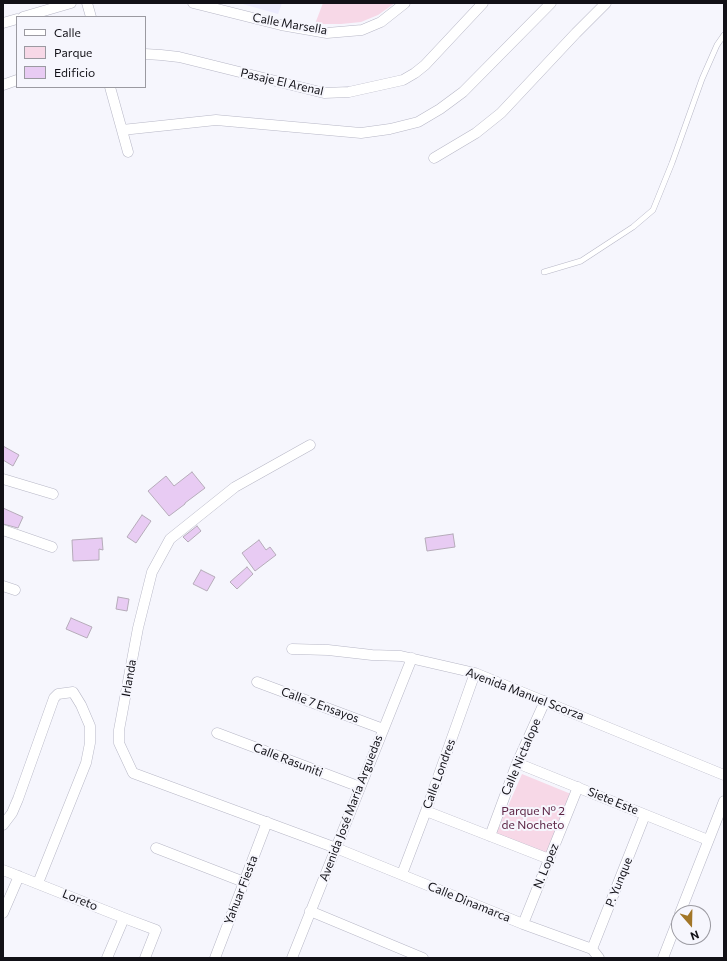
<!DOCTYPE html>
<html>
<head>
<meta charset="utf-8">
<style>
  body { margin:0 }
  #map { position:relative; width:727px; height:961px; overflow:hidden; background:#f6f6fd; font-family:Commissioner,sans-serif }
  canvas { display:block }
  .frame { position:absolute; inset:0; border:4px solid #121117; pointer-events:none }
  .legend { position:absolute; left:16px; top:16px; width:130px; height:72px; box-sizing:border-box; background:#f6f6fd; border:1px solid #9b9aa1; margin:0; padding:5px 7px; list-style:none; font-size:12px; color:#121117 }
  .legend li { display:flex; align-items:center; gap:8px; height:20px }
  .legend b { width:20px; border:1px solid #9b9aa1 }
  .north { position:absolute; left:671px; top:905px; width:40px; height:40px; box-sizing:border-box; background:#f6f6fd; border:1px solid #9b9aa1; border-radius:50%; rotate:160deg; font-size:11px; font-weight:700; line-height:16px; text-align:center; color:#121117 }
  .north::after { content:''; display:block; margin:auto; width:14px; height:18px; background:#a27627; clip-path:polygon(50% 0,100% 100%,50% 72%,0 100%) }
</style>
</head>
<body>
<div id="map">
<canvas width="727" height="961"></canvas>
<div class="frame"></div>
<ul class="legend">
<li><b style="height:5px;background:#fff"></b>Calle</li>
<li><b style="height:11px;background:#f7d8e7"></b>Parque</li>
<li><b style="height:11px;background:#e8cbf3"></b>Edificio</li>
</ul>
<div class="north">N</div>
</div>
<script>
const g = document.querySelector('canvas').getContext('2d');
g.lineJoin = 'round';
function fillPath(path, color) { g.fillStyle = color; g.fill(path, 'evenodd'); }
const toPath = rows => new Path2D(rows.map(r => 'M' + r).join(''));
function stroke(path, color, width, dash) { g.strokeStyle = color; g.lineWidth = width; g.lineCap = dash ? 'butt' : 'round'; g.setLineDash(dash || []); g.stroke(path); }
function drawText(font, color, halo, rows, align = 'center') {
  g.font = font + ' Commissioner,sans-serif'; g.lineWidth = 4; g.setLineDash([]); g.textBaseline = 'middle'; g.strokeStyle = halo; g.fillStyle = color; for (const [text, x, y, turn = 0] of rows) {
    g.save(); g.translate(x, y); g.rotate((+turn || 0) * Math.PI / 180); g.textAlign = isNaN(turn) ? turn : align; if (halo) g.strokeText(text, 0, 0); g.fillText(text, 0, 0); g.restore();
  }
}
const built = toPath([
  [239,3,282,3,278,14]
]);
const green = toPath([
  [323,3,395,3,378,15,361,22,341,24,315,24],
  [522,774,571,794,547,856,495,836]
]);
const building = toPath([
  [3,446,19,455,13,466,3,460,3,446],
  [192,472,205,488,185,503,185,504,169,516,148,491,166,476,174,486,192,472],
  [3,508,23,517,18,528,3,524,3,508],
  [142,515,151,521,136,543,127,537,142,515],
  [197,526,201,531,188,542,183,537,197,526],
  [453,534,455,547,427,551,425,538,453,534],
  [102,538,103,550,99,549,99,560,73,561,72,540,102,538],
  [259,540,266,550,270,547,276,555,255,571,242,553,259,540],
  [247,567,253,574,237,589,230,582,247,567],
  [201,570,215,577,207,591,193,584,201,570],
  [118,597,129,599,127,611,116,609,118,597],
  [71,618,92,627,87,638,66,629,71,618]
]);
const lane = toPath([
  [544,272,581,261,633,227,653,210,672,163,702,79,717,45,724,35]
]);
const street = toPath([
  [87,3,91,17],
  [193,3,281,25,327,33,362,30,381,22,405,3],
  [23,17,71,3],
  [3,23,17,19],
  [145,54,161,55,179,57,324,93,349,92,403,80,415,73,425,65,483,3],
  [3,85,17,80],
  [110,87,128,152],
  [122,130,216,120,361,133,390,129,418,122,440,109,463,92,551,3],
  [434,158,476,133,501,113,576,33,606,3],
  [310,445,235,487,170,539,152,572,138,628,119,730,119,743,133,773,336,848,523,924,592,949,599,958],
  [3,479,53,494],
  [3,530,52,547],
  [3,586,15,590],
  [292,649,328,650,372,655,401,656,475,673,724,775],
  [257,682,383,729],
  [217,733,360,787],
  [517,763,708,840],
  [426,811,549,859],
  [3,825,12,813,18,799,54,698,58,694,73,692,81,705,90,726,90,743,86,763,38,883],
  [490,836,517,763,545,701],
  [156,848,244,882],
  [3,870,124,918,156,930,145,958],
  [402,874,426,811,475,673],
  [310,911,423,958],
  [3,913,19,876],
  [680,913,724,801],
  [523,924,578,787],
  [592,949,645,815],
  [107,958,124,918],
  [215,958,267,822],
  [292,958,412,658],
  [663,958,679,917]
]);
const streetNames = [
  ["Calle Marsella",290,24,10],
  ["Pasaje El Arenal",282,82,13],
  ["Irlanda",129,678,-80],
  ["Avenida Manuel Scorza",525,694,21],
  ["Calle 7 Ensayos",320,705,20],
  ["Calle Nictalope",521,757,-67],
  ["Calle Rasuniti",288,760,21],
  ["Calle Londres",439,774,-70],
  ["Siete Este",613,801,22],
  ["Avenida José María Arguedas",351,808,-69],
  ["N. Lopez",546,866,-68],
  ["P. Yunque",619,882,-68],
  ["Yahuar Fiesta",241,890,-69],
  ["Loreto",80,900,22],
  ["Calle Dinamarca",469,902,22]
];
const parkNames = [
  ["Parque Nº 2",533,811],
  ["de Nocheto",533,825]
];
fillPath(built, '#ecebfe');
fillPath(green, '#f7d8e7');
fillPath(building, '#e8cbf3');
stroke(building, '#b5abb9', 1);
stroke(lane, '#b7b7c6', 6);
stroke(street, '#b7b7c6', 11);
stroke(lane, '#fff', 5);
stroke(street, '#fff', 10);
drawText('12px', '#121117', '#f6f6fd', streetNames);
drawText('12px', '#5e2646', '#f6f6fd', parkNames);
</script>
</body>
</html>
